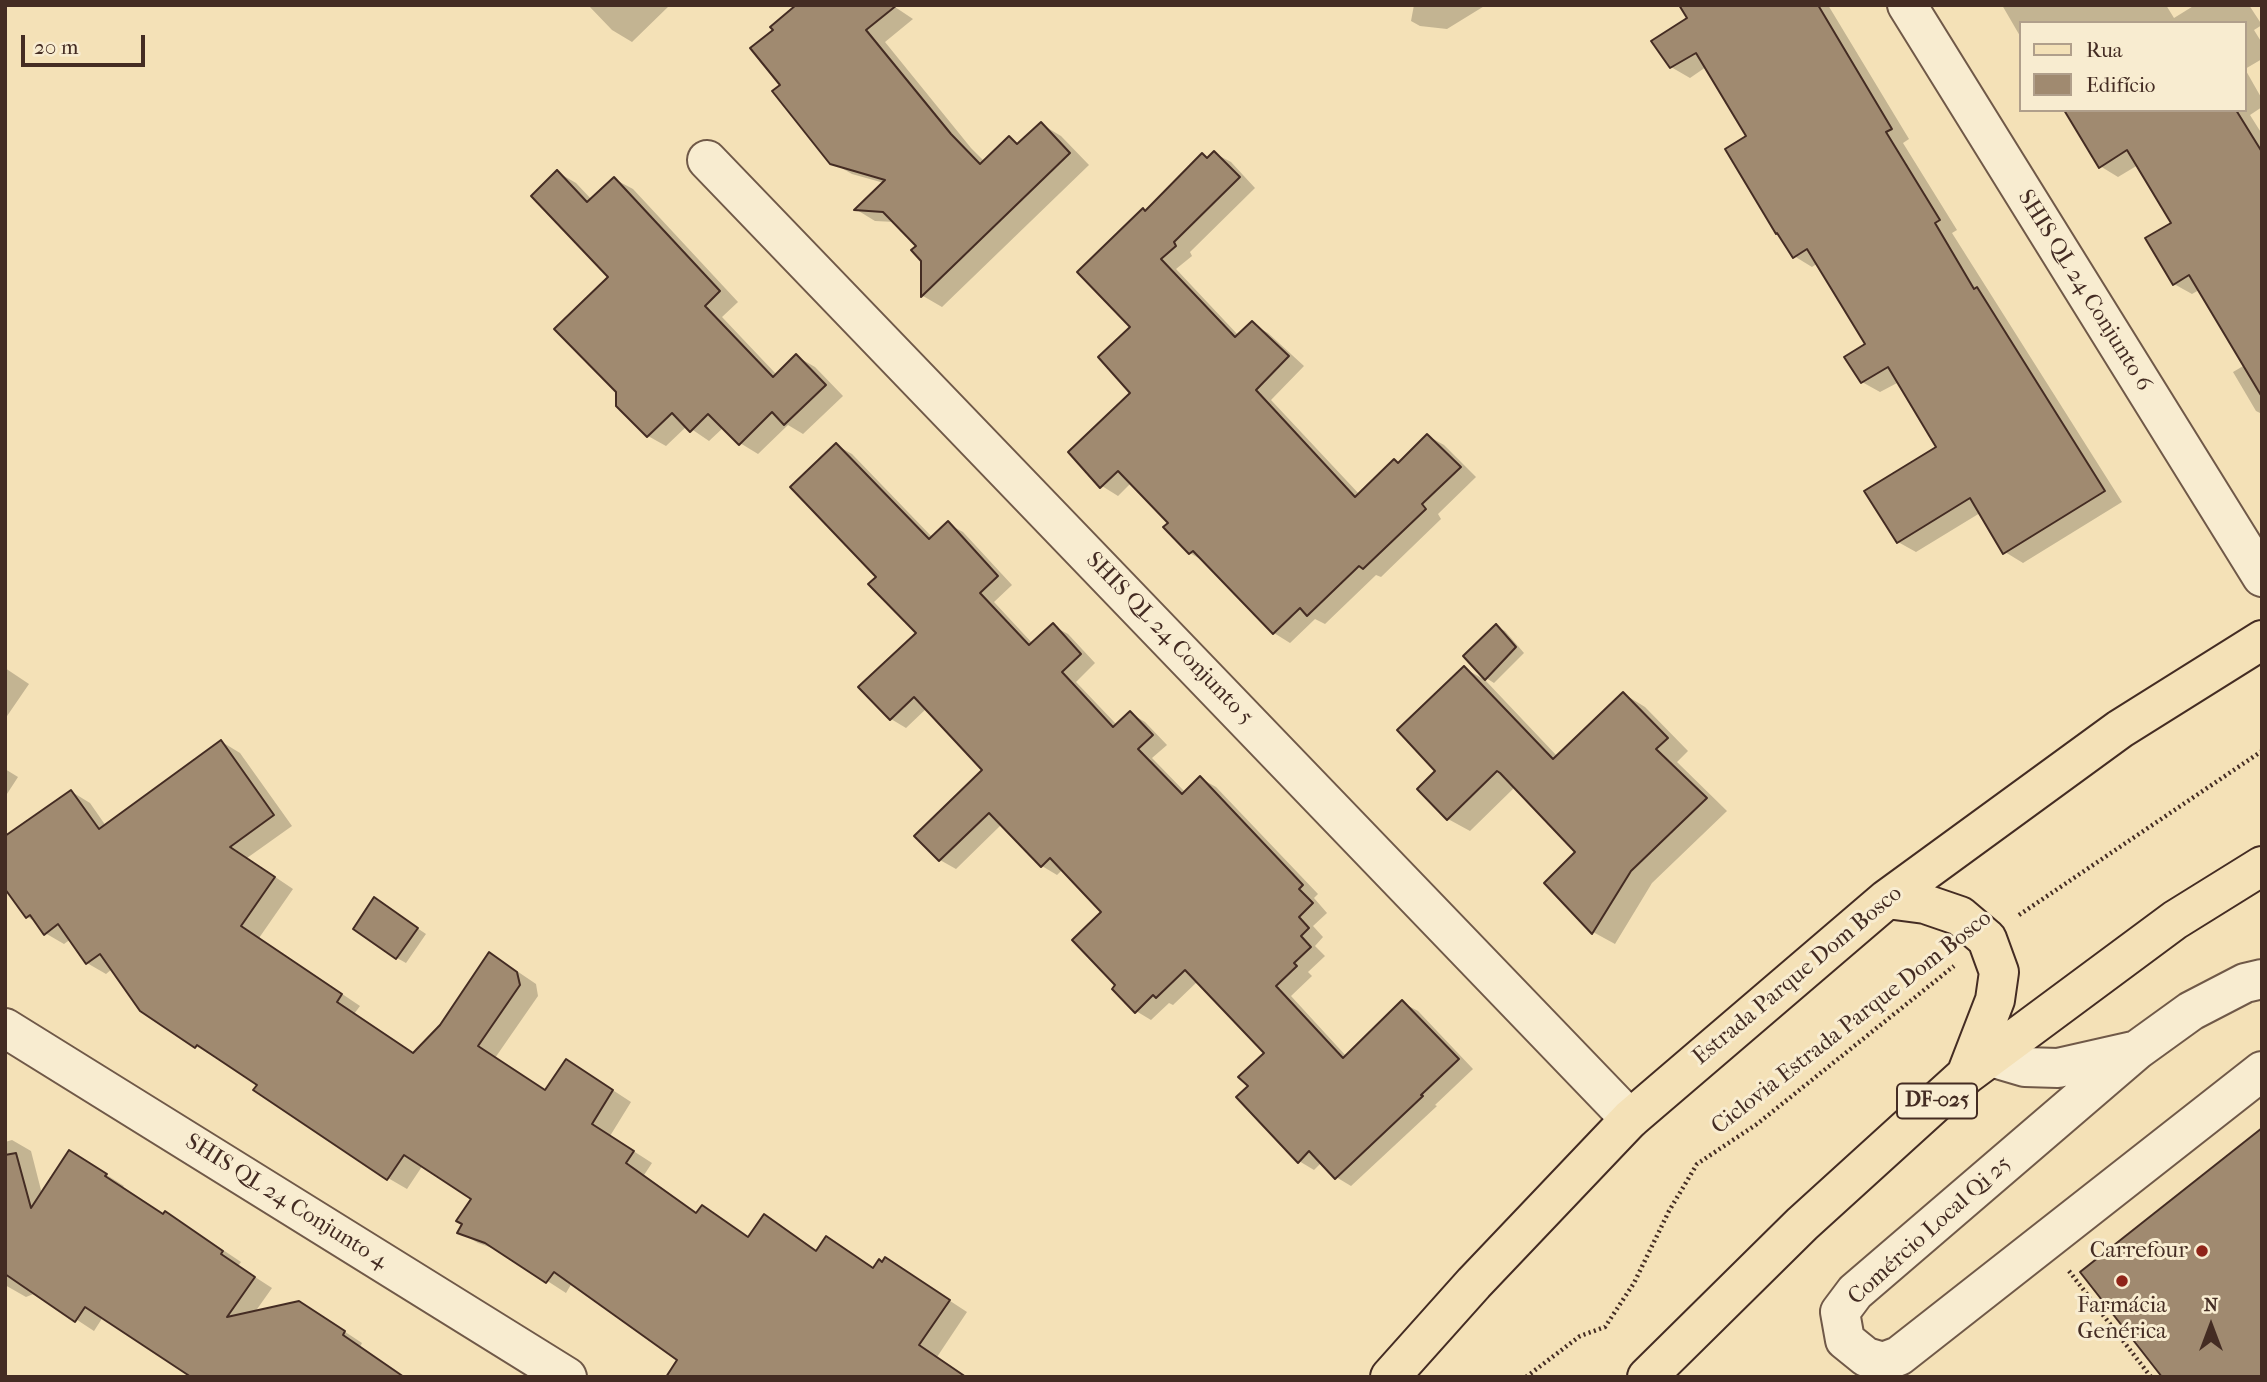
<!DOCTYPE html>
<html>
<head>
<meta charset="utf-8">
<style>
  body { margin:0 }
  #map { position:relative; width:2267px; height:1382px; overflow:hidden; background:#f4e1b7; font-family:"IM FELL French Canon",serif }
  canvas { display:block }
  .frame { position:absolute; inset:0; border:7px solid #442c23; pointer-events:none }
  .legend { position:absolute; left:2019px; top:21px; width:228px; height:91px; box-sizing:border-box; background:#f8ecd0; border:2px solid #b09f8b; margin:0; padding:9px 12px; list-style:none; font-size:21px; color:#442c23 }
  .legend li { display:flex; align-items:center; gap:14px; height:35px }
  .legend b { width:35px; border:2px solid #b09f8b }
  .north { position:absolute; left:2176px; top:1291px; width:70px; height:70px; -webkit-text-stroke:5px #f8ecd0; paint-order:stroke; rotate:0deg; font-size:19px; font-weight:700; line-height:28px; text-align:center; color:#442c23 }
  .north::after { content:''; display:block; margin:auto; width:24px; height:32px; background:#442c23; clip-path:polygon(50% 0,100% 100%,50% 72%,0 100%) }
  .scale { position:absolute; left:21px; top:35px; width:124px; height:32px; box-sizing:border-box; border:4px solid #442c23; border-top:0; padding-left:9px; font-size:21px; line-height:24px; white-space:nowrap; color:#442c23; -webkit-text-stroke:5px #f8ecd0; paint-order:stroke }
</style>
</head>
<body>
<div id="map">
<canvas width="2267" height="1382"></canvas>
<div class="frame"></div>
<ul class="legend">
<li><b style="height:9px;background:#f4e1b7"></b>Rua</li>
<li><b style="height:19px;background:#a08a70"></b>Edifício</li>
</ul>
<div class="north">N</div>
<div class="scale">20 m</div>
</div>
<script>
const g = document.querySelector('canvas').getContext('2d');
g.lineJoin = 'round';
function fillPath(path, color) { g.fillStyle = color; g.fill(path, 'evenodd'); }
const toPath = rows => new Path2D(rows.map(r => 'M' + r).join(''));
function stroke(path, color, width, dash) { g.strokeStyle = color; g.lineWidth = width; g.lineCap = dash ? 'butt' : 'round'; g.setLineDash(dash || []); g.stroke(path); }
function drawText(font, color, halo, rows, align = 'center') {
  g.font = font + ' "IM FELL French Canon",serif'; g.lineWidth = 6; g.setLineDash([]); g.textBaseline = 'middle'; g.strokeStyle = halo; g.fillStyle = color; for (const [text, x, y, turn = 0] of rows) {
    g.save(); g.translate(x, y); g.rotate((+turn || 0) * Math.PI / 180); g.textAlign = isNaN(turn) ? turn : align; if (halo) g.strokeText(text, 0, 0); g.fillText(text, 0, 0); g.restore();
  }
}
const shadow = toPath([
  [588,5,670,5,632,42,612,30],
  [892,5,913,19,885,42,971,148,985,162,1009,138,1019,144,1041,124,1061,136,1089,165,942,307,923,296,923,260,919,246,895,222,875,221,857,210,884,183,852,174,831,162,782,85,775,30],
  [1414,5,1486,5,1447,29,1420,26,1411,21],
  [1681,5,1828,5,1909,139,1903,143,1957,230,1952,233,2122,502,2023,563,2005,552,1980,513,1916,552,1898,542,1938,448,1899,382,1880,392,1862,382,1868,345,1818,263,1812,267,1794,256,1749,137,1706,67,1690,78,1671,67,1690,19],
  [2002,5,2166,5,2174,18,2195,5,2249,5,2262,25,2254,30,2262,43,2262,59,2245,69,2262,99,2262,107,2250,115,2262,134,2262,414,2256,411,2233,372,2245,365,2199,290,2192,294,2174,284,2173,223,2138,165,2118,177,2100,166,2066,110,2244,110,2244,23,2020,23,2020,36],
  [1214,153,1231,162,1255,188,1190,252,1192,256,1176,269,1239,336,1252,324,1268,333,1304,366,1271,400,1360,495,1400,464,1428,436,1444,445,1476,477,1438,514,1441,519,1381,577,1376,575,1325,624,1315,619,1290,643,1274,633,1207,563,1190,553,1170,523,1132,482,1118,496,1102,486,1132,393,1133,327,1146,212],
  [557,172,576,183,592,200,614,179,633,189,738,302,722,317,777,375,796,356,815,367,843,396,803,434,788,425,758,454,740,443,724,427,709,441,687,426,666,446,648,436,610,277],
  [836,445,852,454,933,538,948,524,963,532,1012,585,994,602,1033,644,1053,626,1068,634,1095,663,1076,682,1117,725,1130,713,1145,722,1167,745,1152,758,1185,792,1200,778,1216,787,1318,894,1314,898,1327,913,1313,926,1323,937,1315,946,1325,956,1308,972,1312,976,1291,996,1347,1057,1403,1003,1418,1011,1473,1069,1435,1105,1437,1106,1351,1186,1336,1177,1322,1162,1314,1170,1299,1161,1250,1086,1267,1053,1198,981,1173,1005,1169,1003,1151,1020,1136,1011,1117,985,1104,912,1063,869,1057,875,1042,866,1002,824,956,869,940,860,917,836,985,770,927,708,906,728,891,719,918,633,878,577],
  [1496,626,1505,631,1524,653,1494,683,1486,678],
  [5,668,29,684,5,719],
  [1464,668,1485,680,1558,757,1624,694,1645,707,1688,751,1677,762,1727,811,1652,883,1615,944,1593,932,1546,883,1577,852,1515,787,1470,831,1448,819,1419,789,1438,771],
  [222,742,240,753,292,826,247,858,293,889,259,938,360,1006,354,1014,415,1054,508,965,536,984,538,996,495,1058,546,1091,585,1072,631,1102,610,1136,652,1163,644,1175,698,1214,750,1238,765,1216,818,1251,827,1238,875,1269,886,1259,967,1312,937,1357,960,1373,958,1377,680,1359,572,1283,566,1293,501,1251,478,1243,459,1232,473,1199,423,1165,407,1189,388,1178,256,1090,259,1084,216,1055,214,1057,196,1046,112,969,106,974,87,963,71,939,64,944,45,933,38,923,27,917,72,792,90,803,106,826],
  [5,769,18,777,5,797],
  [383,905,426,934,406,963,397,958],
  [12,1140,31,1151,42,1194,88,1163,124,1186,122,1188,164,1215,184,1224,241,1262,238,1266,272,1288,255,1312,318,1314,362,1343,360,1347,103,1317,94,1331,36,1293,26,1297,5,1285,5,1142]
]);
const building = toPath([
  [796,5,897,5,866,30,951,134,980,164,1009,136,1017,144,1041,122,1070,153,921,297,921,261,911,250,916,246,883,212,854,210,885,180,830,164,772,91,780,85,750,48,773,30,770,27,796,5],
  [1679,5,1818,5,1892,129,1886,132,1940,220,1935,223,1974,289,1977,287,2105,491,2003,554,1970,498,1897,543,1864,491,1936,447,1888,367,1861,383,1844,357,1865,344,1807,249,1793,258,1777,233,1776,234,1725,149,1746,136,1696,53,1670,68,1651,41,1687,18,1679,5],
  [2064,110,2236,110,2262,152,2262,397,2189,275,2173,285,2145,238,2171,223,2127,150,2099,168,2064,110],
  [1214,151,1240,177,1174,242,1176,246,1161,259,1235,337,1252,321,1289,356,1256,390,1355,497,1394,459,1398,463,1427,434,1461,467,1422,504,1426,509,1363,569,1359,566,1307,616,1300,608,1273,634,1193,551,1189,554,1163,527,1168,523,1118,471,1100,488,1068,452,1130,393,1098,357,1130,327,1077,272,1143,208,1145,211,1202,153,1207,158,1214,151],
  [557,170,587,202,614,177,720,291,705,306,773,377,796,354,826,385,784,425,772,412,739,445,708,414,690,432,672,413,647,437,616,406,616,392,554,329,608,277,531,196,557,170],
  [836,443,929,539,948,521,998,576,980,593,1029,645,1053,623,1081,654,1062,672,1113,727,1130,711,1153,735,1138,749,1182,794,1200,776,1303,885,1299,889,1313,903,1299,917,1309,928,1301,936,1311,947,1294,963,1297,966,1276,986,1343,1058,1402,1000,1459,1059,1421,1095,1423,1096,1335,1179,1309,1151,1298,1163,1236,1097,1248,1086,1238,1077,1264,1053,1185,970,1156,998,1153,995,1135,1013,1112,989,1115,985,1072,940,1101,912,1050,858,1041,867,989,813,939,861,914,836,982,770,914,697,890,720,858,687,916,633,868,584,876,577,790,487,836,443],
  [1496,624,1516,647,1485,680,1463,656,1496,624],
  [1464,666,1553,759,1623,692,1668,738,1656,749,1707,798,1631,871,1592,934,1544,883,1575,852,1500,773,1497,771,1447,820,1417,789,1435,771,1397,730,1464,666],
  [221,740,274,815,230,847,275,877,241,926,342,994,337,1002,413,1053,440,1025,489,952,517,972,520,985,478,1046,545,1090,566,1059,613,1090,592,1124,634,1151,626,1163,696,1213,702,1205,748,1237,764,1214,816,1251,826,1236,873,1268,879,1259,882,1262,885,1257,950,1300,919,1345,966,1377,666,1377,677,1360,554,1272,546,1283,485,1243,457,1233,462,1224,456,1221,471,1199,404,1155,387,1180,253,1090,257,1085,197,1045,195,1048,140,1011,100,954,86,964,58,924,44,935,30,915,26,918,5,889,5,836,71,790,99,829,221,740],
  [374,897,418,928,396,959,353,929,374,897],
  [2262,1128,2262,1377,2162,1377,2080,1272,2262,1128],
  [69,1150,107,1174,105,1176,163,1214,165,1211,223,1251,221,1254,255,1277,227,1317,299,1301,345,1331,343,1335,404,1377,191,1377,85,1307,75,1322,5,1274,5,1155,16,1153,31,1208,69,1150]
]);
const path = toPath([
  [2019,915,2262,751],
  [2069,1271,2151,1377],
  [1526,1377,1580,1336,1605,1327,1634,1283,1669,1211,1697,1164,1757,1124,1954,966]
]);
const minor = toPath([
  [1907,5,2262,577],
  [707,160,1630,1119],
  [2262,979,2245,983,2191,1011,2137,1050,1855,1292,1840,1312,1845,1340,1866,1357,1883,1362,1899,1356,2262,1071],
  [5,1028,567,1377],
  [1991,1057,2025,1067,2058,1068,2133,1051]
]);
const major = toPath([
  [1887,899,1925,904,1960,916,1987,939,1999,972,1995,1000,1966,1075],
  [1390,1377,1474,1283,1630,1119,1887,899,2120,729,2262,640],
  [1647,1377,1802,1224,1966,1075,2175,920,2262,866]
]);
const markers = [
  [2202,1251,7,"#8f2418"],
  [2122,1281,7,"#8f2418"]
];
const shields = [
  [1937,1101,80]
];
const shieldNames = [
  ["DF-025",1937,1101]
];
const streetNames = [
  ["SHIS QL 24 Conjunto 6",2084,291,58],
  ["SHIS QL 24 Conjunto 5",1169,639,46],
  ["Estrada Parque Dom Bosco",1798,976,-40],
  ["Ciclovia Estrada Parque Dom Bosco",1852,1023,-38],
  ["SHIS QL 24 Conjunto 4",286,1202,32],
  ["Comércio Local Qi 25",1930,1231,-42]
];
const poiNames = [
  ["Carrefour",2188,1251],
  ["Farmácia",2122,1306,"center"],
  ["Genérica",2122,1332,"center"]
];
fillPath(shadow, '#0003');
fillPath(building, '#a08a70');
stroke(building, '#442c23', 2);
stroke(minor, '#705948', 42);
stroke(major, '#442c23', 42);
stroke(path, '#442c23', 4.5, [2, 3.5]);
stroke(minor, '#f8ecd0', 38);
stroke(major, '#f4e1b7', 38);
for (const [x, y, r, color] of markers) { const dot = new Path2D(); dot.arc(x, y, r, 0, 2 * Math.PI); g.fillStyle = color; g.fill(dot); stroke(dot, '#f8ecd0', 2.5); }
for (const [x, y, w] of shields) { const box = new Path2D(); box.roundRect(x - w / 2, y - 17.5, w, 35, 5); g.fillStyle = '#f8ecd0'; g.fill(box); stroke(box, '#442c23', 2); }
drawText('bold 21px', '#442c23', null, shieldNames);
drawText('23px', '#442c23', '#f8ecd0', streetNames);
drawText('23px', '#442c23', '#f8ecd0', poiNames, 'right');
</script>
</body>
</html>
